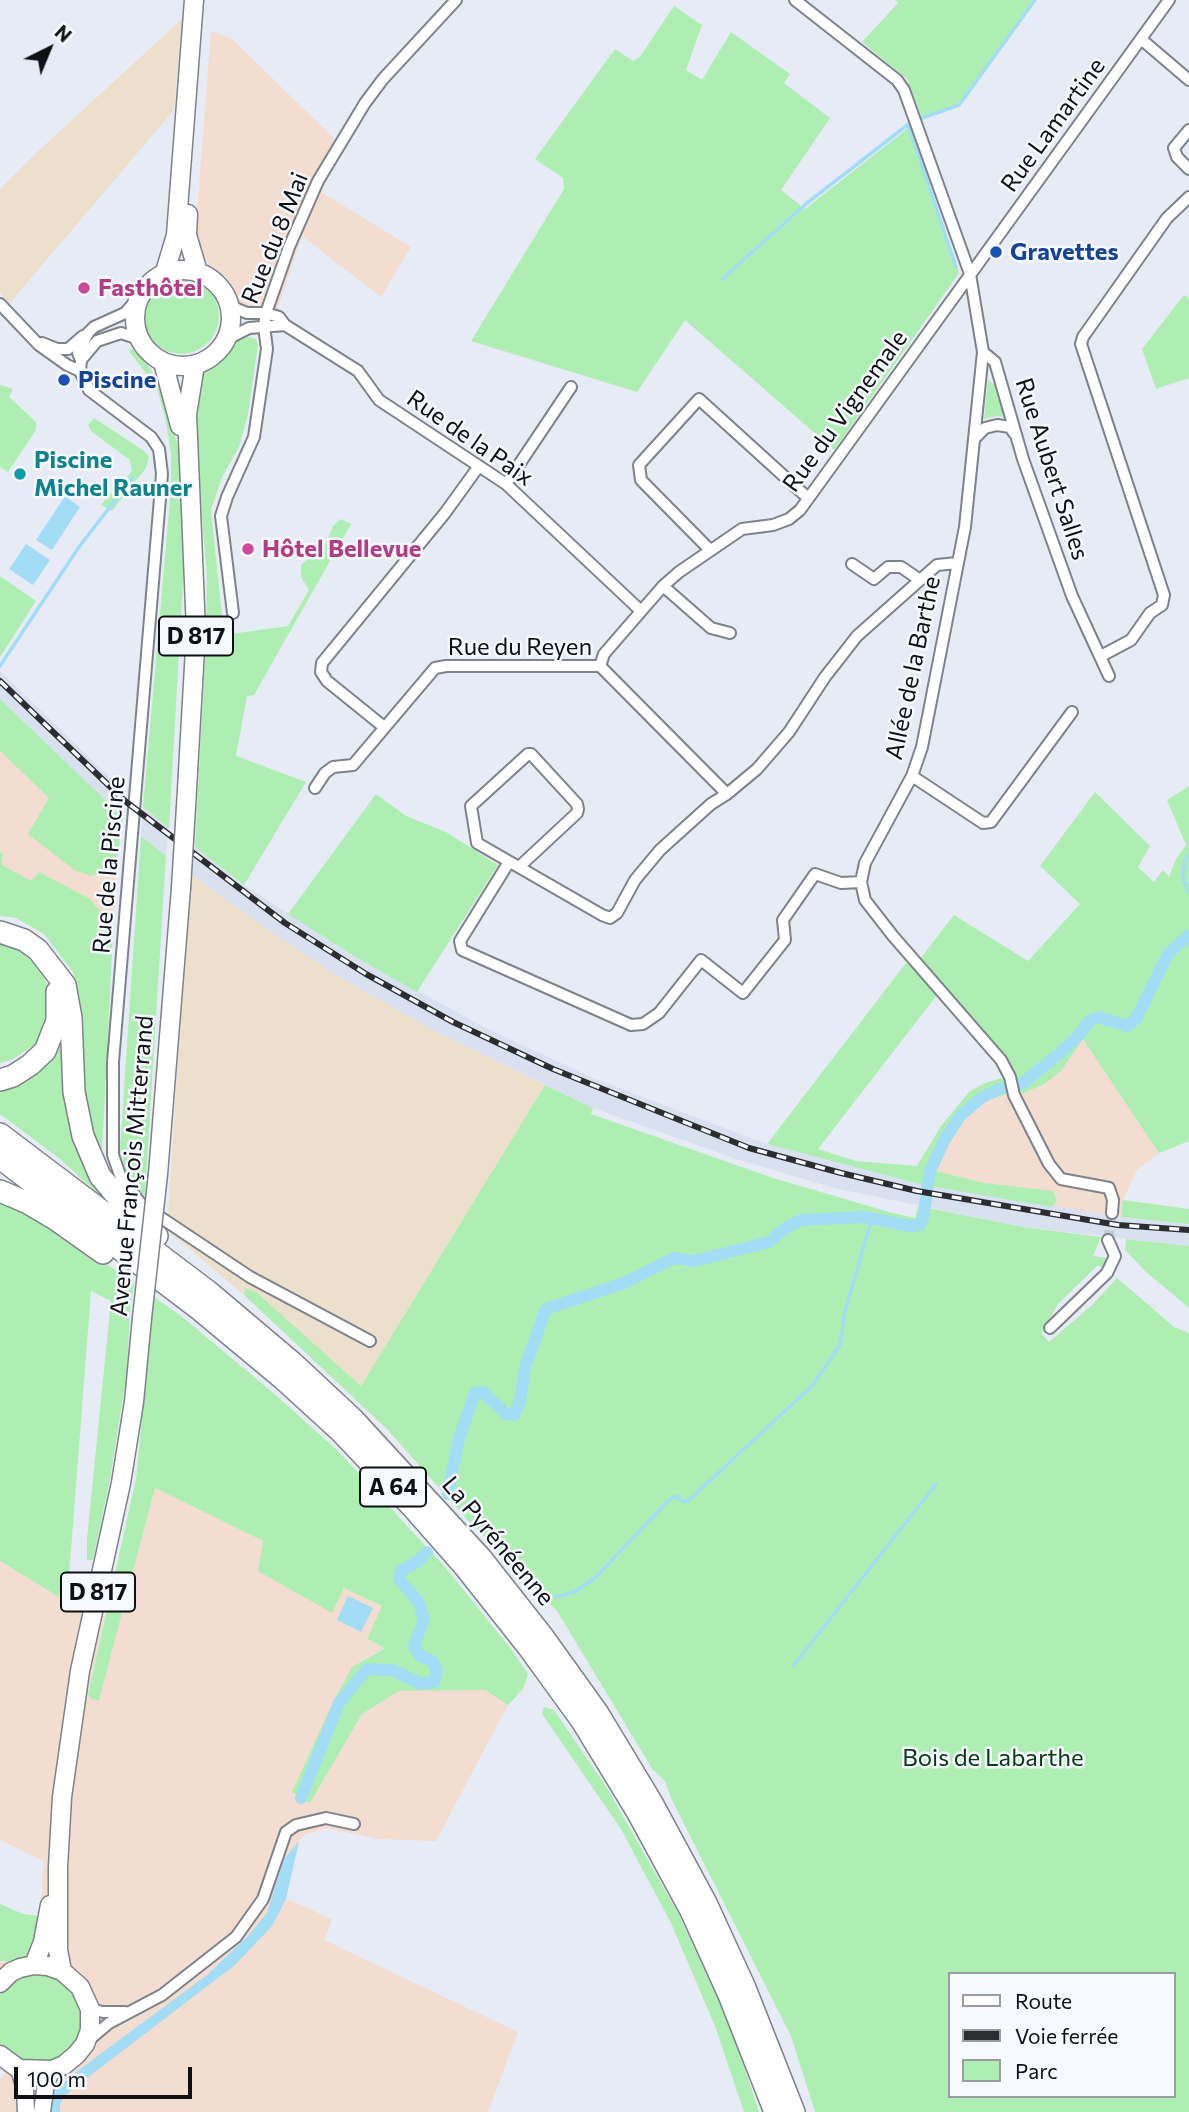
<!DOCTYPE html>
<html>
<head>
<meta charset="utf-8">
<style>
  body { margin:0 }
  #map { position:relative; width:1189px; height:2112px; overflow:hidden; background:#e7ebf5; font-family:Commissioner,sans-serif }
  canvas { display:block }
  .legend { position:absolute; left:948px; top:1972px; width:228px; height:126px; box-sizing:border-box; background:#f6f9fe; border:2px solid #999ca0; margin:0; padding:9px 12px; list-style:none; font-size:21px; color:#0e1013 }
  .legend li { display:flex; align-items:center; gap:14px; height:35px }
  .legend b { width:35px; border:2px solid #999ca0 }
  .north { position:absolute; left:14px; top:14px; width:70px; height:70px; -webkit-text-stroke:5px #f6f9fe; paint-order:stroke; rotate:43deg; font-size:19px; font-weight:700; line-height:28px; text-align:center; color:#0e1013 }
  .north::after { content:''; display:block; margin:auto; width:24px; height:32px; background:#0e1013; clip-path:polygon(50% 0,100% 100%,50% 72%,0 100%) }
  .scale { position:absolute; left:14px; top:2067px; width:178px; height:32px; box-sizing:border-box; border:4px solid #0e1013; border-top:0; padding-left:9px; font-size:21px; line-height:24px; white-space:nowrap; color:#0e1013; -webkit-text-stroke:5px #f6f9fe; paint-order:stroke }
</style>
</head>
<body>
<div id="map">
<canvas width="1189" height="2112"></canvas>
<ul class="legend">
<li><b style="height:9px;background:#fff"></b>Route</li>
<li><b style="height:9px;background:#2b2d31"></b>Voie ferrée</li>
<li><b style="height:19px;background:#afeeb2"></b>Parc</li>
</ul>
<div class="north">N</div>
<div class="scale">100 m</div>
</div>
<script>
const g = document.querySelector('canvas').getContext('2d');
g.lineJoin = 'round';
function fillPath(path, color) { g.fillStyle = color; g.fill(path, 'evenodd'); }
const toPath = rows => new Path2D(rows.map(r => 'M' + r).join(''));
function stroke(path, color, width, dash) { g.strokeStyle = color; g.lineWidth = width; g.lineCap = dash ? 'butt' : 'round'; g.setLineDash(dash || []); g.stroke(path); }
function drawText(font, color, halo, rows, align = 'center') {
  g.font = font + ' Commissioner,sans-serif'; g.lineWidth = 5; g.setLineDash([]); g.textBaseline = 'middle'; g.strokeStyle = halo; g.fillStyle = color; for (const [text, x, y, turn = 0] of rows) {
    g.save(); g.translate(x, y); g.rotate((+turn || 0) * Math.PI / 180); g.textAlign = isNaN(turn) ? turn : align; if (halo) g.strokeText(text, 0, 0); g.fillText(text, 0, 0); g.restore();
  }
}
const commercial = toPath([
  [211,31,232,39,344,148,321,192,411,247,381,297,302,236,275,316,251,310,236,301,226,277,210,266,199,248,196,227],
  [0,751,49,798,29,835,106,871,118,855,113,933,107,920,38,872,31,882,2,865,3,855,0,852],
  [1083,1038,1159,1153,1137,1170,1123,1200,1121,1217,1052,1207,1057,1201,936,1171,952,1137,970,1112,984,1102,1006,1094,1020,1095,1061,1071],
  [155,1488,263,1541,331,1612,344,1588,382,1606,385,1647,352,1667,333,1702,293,1792,310,1803,362,1714,399,1691,485,1690,508,1705,436,1841,377,1839,328,1828,304,1835,299,1841,286,1899,332,1919,324,1940,518,2032,488,2112,0,2112,0,2081,5,2073,0,2067,0,2044,10,2055,3,1989,0,1995,0,1961,4,1963,40,1916,44,1861,0,1840,0,1561,67,1602,105,1616,88,1695,99,1699]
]);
const industrial = toPath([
  [182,19,174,110,9,304,0,293,0,189,35,154],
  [190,873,266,928,340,977,429,1028,545,1085,361,1386,247,1288,244,1295,167,1230]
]);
const built = toPath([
  [0,671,126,793,123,817,0,699],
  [143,807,169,828,166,856,141,836],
  [195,847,244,885,354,956,482,1026,595,1079,767,1144,923,1185,1121,1217,1189,1224,1189,1246,1023,1227,834,1188,739,1160,593,1108,429,1028,340,977,266,928,190,873]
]);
const green = toPath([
  [895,0,1033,0,959,105,922,118,907,79,862,42,898,3],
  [674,6,702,25,686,70,702,80,731,32,790,74,784,83,830,118,781,190,805,209,911,126,959,273,834,450,685,320,637,392,471,341,564,189,563,178,535,159,615,49,633,61,640,57],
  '143 316a38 38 0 1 1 76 0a38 38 0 1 1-76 0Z',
  [1184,295,1189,298,1189,378,1156,389,1142,349],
  [248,337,256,339,258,345,248,414,239,447,222,477,211,510,224,635,288,626,309,590,301,577,301,565,326,543,333,526,341,519,351,524,254,695,247,696,236,756,306,782,244,885,195,847,206,638,207,577,196,447,194,388,203,369,239,339],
  [134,348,151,370,167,402,179,452,185,546,169,828,143,807,171,489,171,454,166,421,157,388,129,351],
  [988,380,995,385,1005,417,996,416,984,419],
  [0,385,13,389,9,397,36,422,36,430,8,472,0,467],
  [94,418,144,451,149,457,146,468,112,511,101,505,132,471,130,460,92,432,88,425],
  [0,576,36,601,0,657],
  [0,699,123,817,118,855,106,871,90,876,73,869,28,834,49,798,0,751],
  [1189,786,1189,930,1185,935,1181,949,1189,942,1189,1141,1159,1153,1083,1039,1061,1071,1044,1084,1020,1095,1004,1054,944,986,818,1149,856,1161,917,1166,941,1126,969,1092,983,1084,1004,1077,1006,1094,984,1102,969,1112,952,1137,936,1171,984,1183,1053,1191,1057,1201,1052,1207,923,1185,767,1144,906,963,913,968,954,915,1028,961,1080,904,1040,866,1095,792,1150,846,1138,867,1154,882,1163,870,1169,877,1176,859,1186,845,1167,800],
  [376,794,406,816,446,832,498,865,417,992,354,956,288,914],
  [141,836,166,856,145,1195,138,1191,127,1175,120,1149],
  [0,852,3,854,2,865,31,881,39,872,90,899,107,920,113,933,102,1152,96,1145,82,1091,82,1018,73,972,44,934,16,918,0,916],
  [0,942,21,952,36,965,45,979,51,998,45,1033,34,1045,13,1059,0,1063],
  [56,1045,66,1046,109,1199,107,1202,60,1159,0,1114,0,1086],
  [545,1085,593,1108,591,1114,773,1178,889,1212,915,1218,918,1206,1023,1227,1101,1237,1093,1256,1106,1258,1107,1273,1098,1265,1058,1304,1041,1333,1049,1342,1092,1305,1117,1278,1174,1327,1189,1333,1189,2112,815,2112,791,2036,671,1798,665,1781,653,1770,557,1611,463,1515,388,1430,244,1295,246,1288,256,1292,361,1386],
  [949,1974,1173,1974,1173,2096,949,2096],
  [1123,1200,1189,1209,1189,1224,1121,1217],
  [0,1201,50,1225,134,1283,130,1310,127,1372,110,1479,93,1560,87,1560,87,1538,111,1301,91,1291,67,1602,0,1561],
  [1126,1239,1189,1246,1189,1308,1146,1272,1125,1250],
  [154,1297,181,1316,278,1397,339,1452,445,1567,511,1649,528,1674,523,1689,508,1705,485,1690,399,1691,362,1714,310,1803,292,1792,333,1702,352,1667,385,1648,367,1639,382,1606,344,1588,332,1613,258,1571,263,1541,155,1488,99,1700,93,1700,88,1695,136,1479],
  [544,1707,554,1710,607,1788,678,1913,733,2032,759,2112,744,2112,715,2026,671,1923,621,1829,542,1714],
  [0,1904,23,1914,40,1916,38,1936,29,1954,20,1961,0,1961],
  [34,1974,51,1977,64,1983,75,1995,80,2007,82,2022,76,2042,64,2056,47,2063,30,2064,9,2055,0,2044,0,1995,3,1989,19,1978]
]);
const water = toPath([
  [65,496,80,507,52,550,36,540],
  [26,544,50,560,33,585,9,569],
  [348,1596,373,1608,361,1632,337,1620],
  [299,1841,286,1899,272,1926,235,1965,66,2094,60,2104,60,2112,51,2112,53,2090,60,2084,207,1975,249,1935,267,1913,284,1859]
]);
const stream = toPath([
  [922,118,959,105,1035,0],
  [908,124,956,267],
  [722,279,807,203,910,123],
  [0,666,79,547,133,477],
  [1189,855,1185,860,1182,875,1189,893],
  [555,1597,575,1592,596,1577,668,1501,675,1496,684,1502,689,1500,813,1385,840,1345,845,1311,872,1218],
  [794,1665,936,1484]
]);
const canal = toPath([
  [448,1494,459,1438,475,1393,483,1392,506,1414,514,1415,520,1401,525,1367,546,1309,624,1283,674,1258,694,1261,769,1242,784,1229,801,1220,864,1217,910,1226,920,1225,923,1219,930,1171,945,1139,960,1116,981,1098,999,1089,1023,1083,1060,1053,1079,1035,1089,1021,1099,1017,1127,1026,1136,1019,1168,954,1189,935],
  [301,1798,339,1703,367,1669,392,1670,421,1684,434,1682,437,1670,432,1661,420,1656,414,1646,424,1619,419,1603,399,1579,401,1571,418,1561,427,1552]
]);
const streetTunnel = toPath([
  [1108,1240,1112,1213]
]);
const street = toPath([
  [795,0,897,80,904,90,970,274,983,352,965,527,922,747,912,776,865,863,861,882,865,900,893,936,1001,1060,1010,1077,1014,1095,1049,1164,1061,1179,1109,1188,1113,1200,1112,1213],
  [1141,39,1189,80],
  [1189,130,1174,148,1177,157,1189,169],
  [0,304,39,345,67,365,80,371],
  [230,306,247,313,266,313,279,317,285,325,358,371,379,400,506,484,641,611],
  [139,339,121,333,97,341,81,360,80,371,89,390,151,437,159,449,162,474,113,1062,113,1155,121,1178,142,1205,250,1277,370,1341],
  [227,339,249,328,285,325],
  [42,343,57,349,68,349,83,336],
  [983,352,995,362,1023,459,1072,596,1109,676],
  [81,360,78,353,88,333,94,327,125,313,138,298],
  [975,438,985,428,997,425,1010,427,1014,433],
  [506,484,571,387],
  [710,550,641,480,639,465,699,399,808,498],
  [852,564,874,579,888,567,901,567,920,580],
  [663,586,711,628,730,633],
  [233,613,221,516,227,497,254,437,267,349,264,326,266,313,289,247,318,181,365,103,383,79,456,0],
  [1101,656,1131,640,1150,613,1162,605,1164,595,1081,344,1083,337,1167,218,1189,197],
  [600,666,604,654,663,586,679,572,742,529,773,525,789,519,800,510,1169,0],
  [384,727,327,681,321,672,322,663,445,513,479,466],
  [912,776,983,823,991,822,1072,712],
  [315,788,325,773,333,767,353,765,435,668,446,666,600,666,727,794],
  [509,862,460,941,462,950,631,1025,643,1024,659,1013,701,960,743,993,785,940,783,920,815,874,841,883,861,882],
  [519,867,577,813,578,809,577,804,531,754,528,754,471,806,477,843,602,915,610,918,617,913,635,880,660,850,711,804,727,794,757,769,789,732,825,677,857,636,937,565,957,563],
  [1050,1328,1107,1273,1115,1256,1108,1240],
  [90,2009,103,2012,125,2012],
  [89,2040,109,2023,162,1995,236,1937,263,1899,286,1832,296,1825,326,1818,354,1824]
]);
const secondary = toPath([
  [19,2069,25,2089,26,2112],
  [42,2112,46,2083,52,2070]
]);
const primary = toPath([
  [188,214,187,235,198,272],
  '135 318a48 48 0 1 1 96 0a48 48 0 1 1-96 0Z',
  [165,272,176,235,194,0],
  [163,362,180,426],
  [186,807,196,631,187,414,195,365],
  [158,1174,181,888],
  [34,1965,43,1942,50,1905],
  [62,1971,58,1950,58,1867,62,1797,80,1671,121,1483,134,1402,142,1318],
  [0,1983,11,1972,20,1968,34,1965,48,1966,62,1971,80,1987,90,2009,90,2030,85,2044,76,2055,64,2065,52,2070,19,2069,0,2055]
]);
const highway = toPath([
  [0,932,24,940,38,950,65,985,71,1018,74,1092,83,1136,100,1176,137,1220,157,1236],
  [0,1080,13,1076,30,1065,45,1051,57,1021,57,992],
  [0,1134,209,1292,293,1363,353,1419,481,1558,544,1638,597,1712,652,1803,706,1903,745,1988,794,2112],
  [0,1158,200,1310,283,1379,341,1432,415,1510,465,1567,529,1648,582,1721,638,1813,691,1911,729,1995,775,2112],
  [0,1191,26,1202,55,1219,103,1253]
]);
const rail = toPath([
  [0,681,125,801,285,923,366,974,453,1022,553,1069,749,1148,841,1173,917,1191,1118,1225,1189,1230]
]);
const primaryBridge = toPath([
  [181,888,186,807],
  [142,1318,158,1174]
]);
const markers = [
  [996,252,7,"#1a4fb4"],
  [84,288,7,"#d1479c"],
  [64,380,7,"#1a4fb4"],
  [20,474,7,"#0f9aa8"],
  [248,549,7,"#d1479c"]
];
const shields = [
  [196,636,74],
  [393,1487,66],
  [98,1592,74]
];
const shieldNames = [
  ["D 817",196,636],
  ["A 64",393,1487],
  ["D 817",98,1592]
];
const streetNames = [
  ["Rue Lamartine",1053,125,-54],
  ["Rue du 8 Mai",275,238,-68],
  ["Rue du Vignemale",845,411,-54],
  ["Rue de la Paix",470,438,35],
  ["Rue Aubert Salles",1052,469,72],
  ["Rue du Reyen",520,647],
  ["Allée de la Barthe",913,668,-78],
  ["Rue de la Piscine",109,865,-85],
  ["Avenue François Mitterrand",132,1166,-85],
  ["La Pyrénéenne",498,1541,50]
];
const transitNames = [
  ["Gravettes",1010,252],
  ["Piscine",78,380]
];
const hotelNames = [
  ["Fasthôtel",98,288],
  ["Hôtel Bellevue",262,549]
];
const cultureNames = [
  ["Piscine",34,460],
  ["Michel Rauner",34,488]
];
const parkNames = [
  ["Bois de Labarthe",993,1758]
];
fillPath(commercial, '#f3dcd0');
fillPath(industrial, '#ece0cc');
fillPath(built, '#d9e0f0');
fillPath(green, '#afeeb2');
fillPath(water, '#a2ddf5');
stroke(stream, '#a2ddf5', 3.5);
stroke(canal, '#a2ddf5', 12);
stroke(streetTunnel, '#c6cad3', 10, [10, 5]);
stroke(street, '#7e828a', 14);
stroke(secondary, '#7e828a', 19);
stroke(primary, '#7e828a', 21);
stroke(highway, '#7e828a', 24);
stroke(street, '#fff', 10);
stroke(secondary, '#fff', 16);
stroke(primary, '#fff', 18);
stroke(highway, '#fff', 21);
stroke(rail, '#2b2d31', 6);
stroke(rail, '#f6f9fe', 3.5, [10]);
stroke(primaryBridge, '#7e828a', 21, []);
stroke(primaryBridge, '#fff', 18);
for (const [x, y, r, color] of markers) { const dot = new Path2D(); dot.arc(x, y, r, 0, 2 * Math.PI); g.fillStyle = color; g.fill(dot); stroke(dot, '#f6f9fe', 2.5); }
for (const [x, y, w] of shields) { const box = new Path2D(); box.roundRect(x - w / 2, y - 19.5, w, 39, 5); g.fillStyle = '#f6f9fe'; g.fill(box); stroke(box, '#0e1013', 2); }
drawText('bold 23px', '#0e1013', null, shieldNames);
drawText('24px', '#0e1013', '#f6f9fe', streetNames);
drawText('bold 24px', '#164399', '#f6f9fe', transitNames, 'left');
drawText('bold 24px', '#b23c85', '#f6f9fe', hotelNames, 'left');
drawText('bold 24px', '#0d838f', '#f6f9fe', cultureNames, 'left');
drawText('24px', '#063a11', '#f6f9fe', parkNames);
</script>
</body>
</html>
